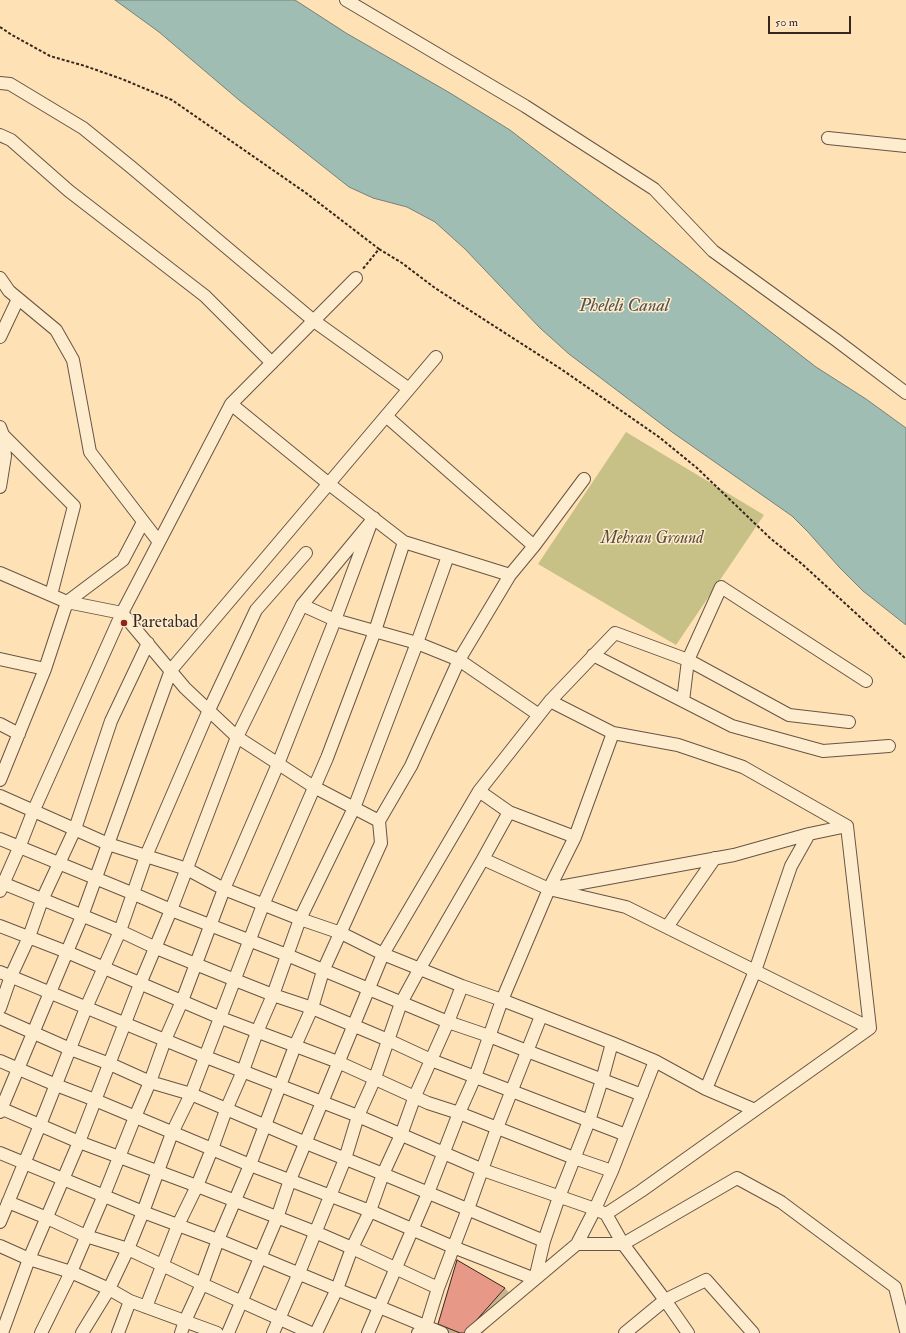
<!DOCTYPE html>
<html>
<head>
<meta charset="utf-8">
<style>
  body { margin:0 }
  #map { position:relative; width:906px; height:1333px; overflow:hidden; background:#fee2b5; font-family:"IM FELL Double Pica",serif }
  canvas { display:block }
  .scale { position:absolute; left:768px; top:16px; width:83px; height:18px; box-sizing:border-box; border:2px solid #352620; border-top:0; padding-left:5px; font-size:12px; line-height:14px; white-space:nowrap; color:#352620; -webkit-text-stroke:3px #feeccf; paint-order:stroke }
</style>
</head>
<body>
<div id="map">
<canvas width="906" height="1333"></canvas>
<div class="scale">50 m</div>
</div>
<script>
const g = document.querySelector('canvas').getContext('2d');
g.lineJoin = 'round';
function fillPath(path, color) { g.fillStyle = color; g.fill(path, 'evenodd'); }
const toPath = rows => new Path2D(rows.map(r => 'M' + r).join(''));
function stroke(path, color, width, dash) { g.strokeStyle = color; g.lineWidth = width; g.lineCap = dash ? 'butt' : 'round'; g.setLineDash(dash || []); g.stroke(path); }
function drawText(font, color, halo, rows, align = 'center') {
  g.font = font + ' "IM FELL Double Pica",serif'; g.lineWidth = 3; g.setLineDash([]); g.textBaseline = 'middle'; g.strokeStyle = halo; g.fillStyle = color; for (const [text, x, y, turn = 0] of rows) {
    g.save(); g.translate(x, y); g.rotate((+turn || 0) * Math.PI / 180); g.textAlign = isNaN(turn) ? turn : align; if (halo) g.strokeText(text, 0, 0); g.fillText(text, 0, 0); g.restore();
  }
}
const green = toPath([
  [626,432,764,515,676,645,538,564]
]);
const water = toPath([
  [115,0,295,0,346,33,450,93,510,130,816,367,866,399,906,428,906,625,863,591,839,567,808,532,792,516,672,432,569,354,540,328,465,249,435,222,407,207,373,198,349,187,239,100,159,32,115,0]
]);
const shadow = toPath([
  [457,1262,505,1288,514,1298,483,1333,448,1333,439,1324]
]);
const building = toPath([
  [457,1260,505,1288,465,1333,460,1333,438,1324,457,1260]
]);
const path = toPath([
  [0,27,12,35,50,56,85,66,122,79,172,100,306,193,379,249,362,270],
  [379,249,402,263,435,288,561,369,659,437,697,468,770,538,802,564,906,659]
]);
const street = toPath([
  [346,0,525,106,654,189,713,251,836,340,906,393],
  [0,83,10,84,83,128,131,167,314,321,409,389],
  [0,135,11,140,69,191,205,296,272,363],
  [828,138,906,146],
  [0,278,9,291,56,330,73,360,90,452,159,542],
  [0,337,18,299],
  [231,404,356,278],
  [386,416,534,546],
  [0,427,3,435,5,456,0,487],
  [3,435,74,506,51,595],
  [0,573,67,602,122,613,185,688,237,737,314,787,379,821],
  [302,605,335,620,417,643,459,660,539,715],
  [593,655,732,726,823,751,889,746],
  [0,659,45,669],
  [550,701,613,733,678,745,743,767,847,826],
  [849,722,789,715,688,660,721,587,866,681],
  [0,724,19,734],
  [0,780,45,669,67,602,123,560,143,522],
  [0,796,108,844,187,869,224,889,300,919,341,933,383,954,462,986,502,1000,612,1043,655,1061,706,1089,755,1110],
  [509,812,575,837],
  [0,839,134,894,171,910,287,955,448,1022,489,1036,527,1051,642,1095],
  [483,859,549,889,626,907,870,1028],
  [0,882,120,931,156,948,235,980,273,995,312,1008,388,1040,431,1060,626,1135],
  [554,888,734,855,809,834],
  [0,891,19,848,33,812,122,613,231,404,329,484,404,542,510,575],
  [0,926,67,952,221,1018,338,1062,428,1103,459,1113,574,1158,612,1171,595,1209,577,1244,471,1333],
  [667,927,715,858],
  [0,972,206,1057,358,1116,483,1170,595,1209,606,1214,623,1244,665,1300,688,1333],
  [0,1008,11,976,29,937,42,900,75,829,111,721,148,643],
  [0,1018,70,1049,110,1064,150,1082,191,1094,306,1143,383,1174,544,1241],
  [0,1061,56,1085,95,1100,250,1165,370,1211,453,1247,535,1279,544,1241,559,1197,589,1121,602,1080,612,1043],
  [706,1089,755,971,791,866,809,834,847,826],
  [0,1108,79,1142,197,1186,315,1232,352,1248,438,1288],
  [0,1112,82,916,171,670,436,357],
  [0,1153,143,1212,218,1240,442,1333],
  [612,1171,655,1061],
  [8,1202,47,1218,86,1236,128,1249,202,1284,311,1333],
  [606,1214,641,1191,870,1028,847,826],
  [0,1222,40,1125,86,1008,120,931,146,856,209,710,256,610,306,553],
  [577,1244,623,1244,737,1178,781,1202,895,1287,906,1331],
  [0,1246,29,1259,71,1272,109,1289,130,1301,217,1333],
  [146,1307,178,1225,197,1186,212,1149,226,1110,243,1071,257,1032,273,995,300,919,354,808,417,643,448,556],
  [2,1333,29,1259,79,1142,140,984,171,910,237,737,302,605,374,518],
  [41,1333,71,1272,104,1195,135,1117,150,1082,165,1040,182,1001,224,889,278,764,335,620,370,526],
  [82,1333,109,1289,128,1249,143,1212,172,1133,191,1094,263,905,327,758,375,631,404,542],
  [118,1333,130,1301],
  [181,1333,185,1321,202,1284,218,1240,250,1165,295,1046,312,1008,323,971,381,843,379,821,411,766,459,660,510,575,534,546,584,479],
  [228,1333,277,1218,290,1180,383,954,479,791,550,701,615,633,688,660,683,701],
  [273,1333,299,1273,345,1159,358,1116,375,1078,401,1003,420,968,483,859,509,812,479,791],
  [316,1333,337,1289,352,1248,370,1211,383,1174,401,1135,415,1096,448,1022,462,986],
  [368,1333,428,1193,459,1113,475,1077,502,1000,549,889,575,837,613,733],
  [418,1333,426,1327,438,1288,468,1209,497,1128,541,1016],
  [625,1333,665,1300,706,1280,753,1333]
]);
const markers = [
  [124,623,4,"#8f2418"]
];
const parkNames = [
  ["Mehran Ground",652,539]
];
const poiNames = [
  ["Paretabad",132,623]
];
const waterNames = [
  ["Pheleli Canal",624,307]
];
fillPath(green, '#c7c188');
fillPath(water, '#a0bdb3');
stroke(water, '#758178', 1);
fillPath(shadow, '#0003');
fillPath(building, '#e79886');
stroke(building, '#352620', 1);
stroke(street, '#675545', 14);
stroke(path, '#352620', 2, [3, 2]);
stroke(street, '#feeccf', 12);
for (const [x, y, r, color] of markers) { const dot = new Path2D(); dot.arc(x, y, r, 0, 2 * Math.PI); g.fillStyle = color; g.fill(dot); stroke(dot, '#feeccf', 1.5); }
drawText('italic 17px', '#5a4d3a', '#feeccf', parkNames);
drawText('17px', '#352620', '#feeccf', poiNames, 'left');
drawText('italic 18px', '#55534c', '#feeccf', waterNames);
</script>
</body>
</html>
